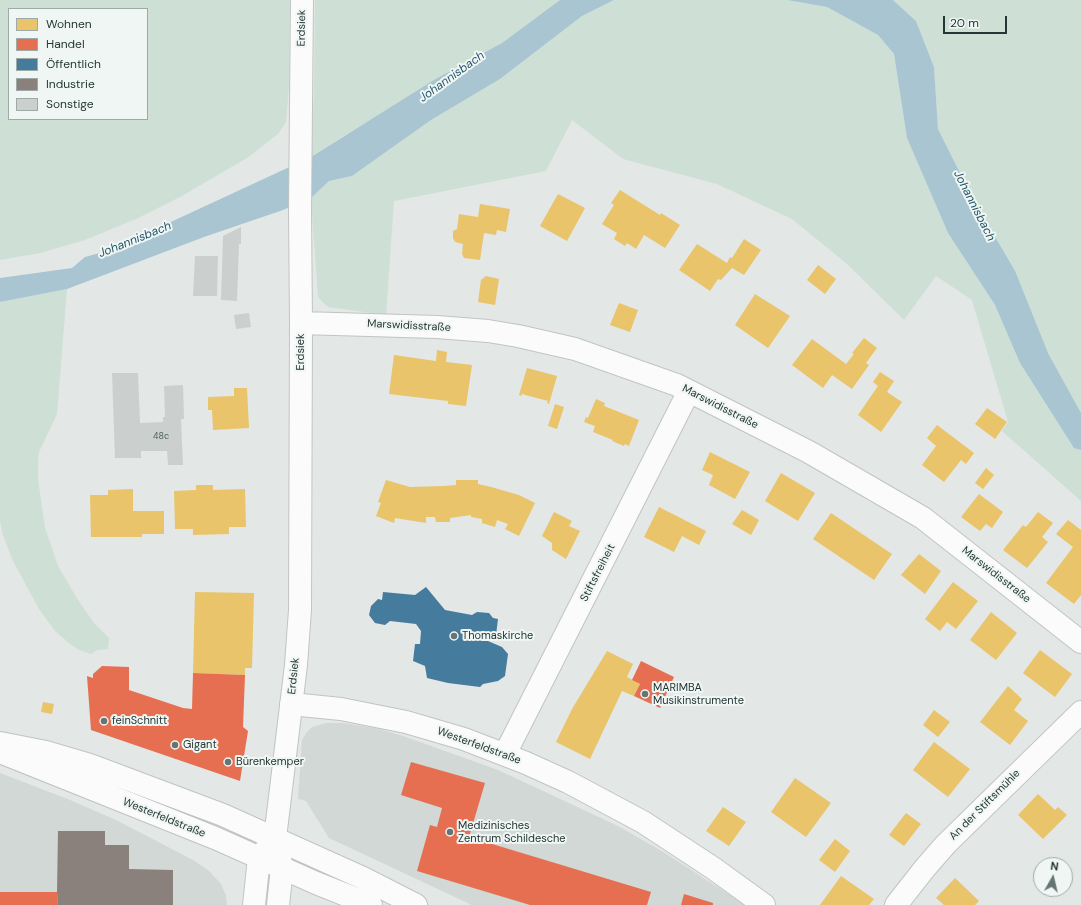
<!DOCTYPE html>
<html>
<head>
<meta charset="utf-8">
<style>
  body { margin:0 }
  #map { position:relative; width:1081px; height:905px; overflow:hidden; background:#e3e7e6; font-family:"DM Sans",sans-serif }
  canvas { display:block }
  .legend { position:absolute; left:8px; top:8px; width:140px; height:112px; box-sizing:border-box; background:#f0f6f4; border:1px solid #9eaaa8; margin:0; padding:5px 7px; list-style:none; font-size:12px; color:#233735 }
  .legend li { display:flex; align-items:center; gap:8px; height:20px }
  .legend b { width:20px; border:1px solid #9eaaa8 }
  .north { position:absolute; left:1033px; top:857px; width:40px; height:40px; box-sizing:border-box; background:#f0f6f4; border:1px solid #9eaaa8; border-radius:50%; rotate:8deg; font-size:11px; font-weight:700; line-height:16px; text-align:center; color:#233735 }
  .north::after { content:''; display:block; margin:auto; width:14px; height:18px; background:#667573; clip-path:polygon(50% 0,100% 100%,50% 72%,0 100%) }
  .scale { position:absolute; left:943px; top:16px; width:64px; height:18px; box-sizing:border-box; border:2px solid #233735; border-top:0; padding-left:5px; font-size:12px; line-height:14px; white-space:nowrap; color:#233735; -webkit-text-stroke:3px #f0f6f4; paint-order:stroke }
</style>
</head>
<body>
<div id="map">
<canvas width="1081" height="905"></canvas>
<ul class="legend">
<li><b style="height:11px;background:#e9c46a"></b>Wohnen</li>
<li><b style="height:11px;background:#e76f51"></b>Handel</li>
<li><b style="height:11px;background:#457b9d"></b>Öffentlich</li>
<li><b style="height:11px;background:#8a817c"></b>Industrie</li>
<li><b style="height:11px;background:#cbd0cf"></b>Sonstige</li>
</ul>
<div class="north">N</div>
<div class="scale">20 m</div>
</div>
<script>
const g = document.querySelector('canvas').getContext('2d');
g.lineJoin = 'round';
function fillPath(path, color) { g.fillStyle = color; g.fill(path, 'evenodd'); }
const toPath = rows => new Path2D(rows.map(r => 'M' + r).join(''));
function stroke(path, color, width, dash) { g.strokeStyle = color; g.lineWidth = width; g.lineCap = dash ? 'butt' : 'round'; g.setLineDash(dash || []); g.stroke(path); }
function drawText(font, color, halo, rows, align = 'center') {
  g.font = font + ' "DM Sans",sans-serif'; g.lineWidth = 4; g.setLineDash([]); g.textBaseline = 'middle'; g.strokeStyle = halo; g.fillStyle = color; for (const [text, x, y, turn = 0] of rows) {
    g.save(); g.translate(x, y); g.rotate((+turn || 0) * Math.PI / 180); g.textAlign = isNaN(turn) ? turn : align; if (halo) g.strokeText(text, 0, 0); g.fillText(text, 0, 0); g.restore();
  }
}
const built = toPath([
  [326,723,343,723,375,728,403,736,498,770,618,826,665,853,745,905,472,905,329,838,306,801,298,799,302,740,306,733,312,727],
  [0,773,70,800,116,820,193,860,208,870,221,884,226,896,227,905,0,905]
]);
const green = toPath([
  [0,0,290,0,289,87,286,122,278,134,247,158,180,197,136,219,85,240,40,253,0,260],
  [9,9,147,9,147,119,9,119],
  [315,0,560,0,502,43,337,140,311,157,314,95],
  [614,0,787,0,827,7,878,35,894,54,907,138,948,233,995,305,1020,363,1074,447,1081,450,1081,501,1002,431,1008,422,972,300,936,276,904,320,847,264,792,219,717,184,623,159,572,120,546,171,394,201,386,315,328,307,318,297,311,198,329,181,352,176,431,120,500,79,582,16],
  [893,0,1081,0,1081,413,1048,353,938,129,934,67,916,21],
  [67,289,57,414,39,452,38,459,38,479,45,528,58,566,78,600,94,623,109,638,108,649,97,650,91,654,79,650,69,643,55,631,39,609,13,561,3,535,0,521,0,302]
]);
const water = toPath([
  [560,0,614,0,582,16,500,79,431,120,352,176,329,181,311,198,283,210,204,237,67,289,0,302,0,278,72,268,85,257,115,249,140,235,160,227,311,157,434,80,502,43],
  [787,0,893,0,916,21,934,67,938,129,974,201,1015,271,1048,353,1081,413,1081,450,1074,448,1020,363,995,305,948,233,907,138,894,54,878,35,827,7]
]);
const homes = toPath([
  [620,190,660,215,661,213,680,225,665,248,644,235,636,249,627,243,625,246,614,239,617,233,602,224,614,205,611,203],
  [558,194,585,208,567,241,540,226],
  [480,204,510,209,506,232,497,230,496,235,484,233,480,260,464,258,462,254,463,244,455,242,453,238,453,231,457,229,459,214,478,217],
  [744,239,761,250,744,275,732,268,721,280,718,279,710,291,679,270,697,244,727,263,730,257,732,258],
  [818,265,836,279,825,294,807,280],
  [486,276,499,279,495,305,478,302,481,280],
  [755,294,790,316,768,348,735,325],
  [619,303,638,310,630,332,610,325],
  [864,338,877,348,866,363,869,365,852,389,832,375,823,388,792,365,812,339,846,364,854,354,852,353],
  [437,350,447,352,446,362,472,365,466,406,448,404,448,401,389,394,394,355,436,361],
  [527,368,557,376,549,404,547,403,548,401,522,394,521,396,519,395],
  [880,372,894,381,887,392,902,402,881,432,858,415,878,386,873,382],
  [234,388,247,388,249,428,213,430,212,410,208,410,208,397,234,396],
  [596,399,605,403,604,406,639,420,629,446,625,444,624,446,612,441,613,440,593,432,595,426,584,422,586,417,588,418],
  [555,404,564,407,557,429,548,426],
  [987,408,1007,422,995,439,975,424],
  [937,425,974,453,966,464,961,460,944,482,922,465,936,446,927,438],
  [710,452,750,472,735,499,709,485,713,475,702,470],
  [986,468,994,475,983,489,975,483],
  [781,473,815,493,798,521,765,501],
  [386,480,410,487,444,486,456,485,456,480,478,480,478,484,491,487,519,495,535,503,519,536,505,529,508,524,497,520,495,527,482,523,482,519,471,517,471,515,450,518,450,522,436,522,435,517,426,517,426,523,395,518,394,523,376,516,381,503,378,502],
  [196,485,213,485,213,490,245,489,246,527,229,527,229,534,193,535,193,529,175,529,174,491,196,490],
  [133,489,133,511,164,511,164,534,142,534,142,537,91,537,90,495,108,495,108,490],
  [979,494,1003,512,992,528,986,524,980,531,961,517],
  [659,507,706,531,699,545,682,536,674,552,644,537],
  [742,510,759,520,751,535,732,524],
  [554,512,572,521,569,526,580,531,566,559,552,550,552,543,542,536],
  [1038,512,1053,523,1042,537,1048,542,1027,568,1003,550,1023,525,1026,527],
  [831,513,892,554,874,580,813,539],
  [1068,520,1081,530,1081,595,1074,604,1046,583,1073,547,1056,534],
  [919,554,941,571,925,594,901,575],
  [953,582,978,601,956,629,947,622,940,631,925,619],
  [195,592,254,593,252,668,245,668,245,675,193,673],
  [991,612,1017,633,996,660,970,640],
  [1040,650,1072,674,1055,697,1023,673],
  [607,651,633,664,627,677,640,684,634,696,622,691,590,759,556,742,572,709],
  [1008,686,1022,699,1014,710,1028,721,1010,745,980,722],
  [43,702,54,704,52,714,41,712],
  [934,710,950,722,938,737,923,725],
  [934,742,970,769,948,797,913,770],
  [795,778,831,803,806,837,771,812],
  [1038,794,1055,810,1058,807,1067,815,1043,839,1018,815],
  [723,807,746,822,729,846,706,831],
  [906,813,921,824,904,846,889,835],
  [835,839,850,851,835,872,819,860],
  [841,876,874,899,869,905,820,905],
  [955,878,979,901,975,905,944,905,936,898]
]);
const shops = toPath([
  [641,661,674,677,660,708,634,696,640,684,632,680],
  [102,666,129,667,129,690,183,708,192,709,193,673,245,675,243,727,248,731,240,781,91,730,87,676,93,678,93,674],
  [411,762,485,783,469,837,651,892,647,905,530,905,417,871,430,825,437,827,442,808,401,795],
  [0,892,57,892,58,905,0,905],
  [684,894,713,903,713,905,681,905]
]);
const public = toPath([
  [426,587,445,610,472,615,477,612,489,613,493,618,498,619,496,635,490,634,487,637,488,641,502,647,508,654,505,676,498,681,483,684,480,687,448,683,427,678,425,666,413,661,415,644,420,644,421,631,416,624,390,621,385,625,375,623,369,615,371,606,378,599,382,600,383,592,415,595]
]);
const industry = toPath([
  [58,831,105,831,105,845,129,845,129,869,173,870,173,905,58,905,57,892]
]);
const building = toPath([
  [241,227,241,244,239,244,237,301,221,300,223,236],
  [195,256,218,256,217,296,193,296],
  [249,313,251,327,236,329,234,315],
  [112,373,138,373,140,423,163,422,163,417,165,417,164,386,183,385,184,419,181,419,183,465,168,465,167,451,141,451,141,458,115,458]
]);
const minor = toPath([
  [301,323,437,327,488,331,518,336,575,349,677,385,809,452,923,518,1081,642],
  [291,704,341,709,406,722,464,739,526,763,568,782,643,822,713,868,764,905],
  [505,754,689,391],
  [275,838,296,665,300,610,301,323,300,211,302,0],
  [896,905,925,868,946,844,1081,712]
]);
const tertiary = toPath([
  [254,905,259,858,275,838],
  [278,905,282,868,278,851]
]);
const secondary = toPath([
  [0,743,46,752,90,765,223,815,363,878,416,905],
  [0,752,215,838,316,883,371,905]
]);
const markers = [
  [454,636,4,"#667573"],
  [645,694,4,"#667573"],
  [104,721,4,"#667573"],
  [175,745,4,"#667573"],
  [228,762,4,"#667573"],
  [450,832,4,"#667573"]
];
const numberNames = [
  ["48c",161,437]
];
const streetNames = [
  ["Erdsiek",302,28,-89],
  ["Marswidisstraße",409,326,3],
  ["Erdsiek",301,352,-90],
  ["Marswidisstraße",720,407,27],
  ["Stiftsfreiheit",598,573,-63],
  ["Marswidisstraße",996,575,38],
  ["Erdsiek",294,676,-84],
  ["Westerfeldstraße",479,746,20],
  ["An der Stiftsmühle",985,805,-45],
  ["Westerfeldstraße",164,818,22]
];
const poiNames = [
  ["Thomaskirche",462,636],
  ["MARIMBA",653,688],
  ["Musikinstrumente",653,701],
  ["feinSchnitt",112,721],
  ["Gigant",183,745],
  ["Bürenkemper",236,762],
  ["Medizinisches",458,826],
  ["Zentrum Schildesche",458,839]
];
const waterNames = [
  ["Johannisbach",452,77,-36],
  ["Johannisbach",974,206,63],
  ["Johannisbach",135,240,-22]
];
fillPath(built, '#d1d8d6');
fillPath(green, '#cedfd6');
fillPath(water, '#a8c5d1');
fillPath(homes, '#e9c46a');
fillPath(shops, '#e76f51');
fillPath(public, '#457b9d');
fillPath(industry, '#8a817c');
fillPath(building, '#cbd0cf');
stroke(minor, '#c0c4c3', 24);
stroke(tertiary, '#c0c4c3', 24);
stroke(secondary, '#bfc4c3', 24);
stroke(minor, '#fbfbfb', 22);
stroke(tertiary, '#fbfbfb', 22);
stroke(secondary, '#fbfbfb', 22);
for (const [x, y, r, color] of markers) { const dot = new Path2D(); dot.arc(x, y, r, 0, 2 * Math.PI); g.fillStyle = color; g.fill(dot); stroke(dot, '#f0f6f4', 1.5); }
drawText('9px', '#4e5e5c', null, numberNames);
drawText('11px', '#233735', '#f0f6f4', streetNames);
drawText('11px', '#233735', '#f0f6f4', poiNames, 'left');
drawText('italic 12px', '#25566c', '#f0f6f4', waterNames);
</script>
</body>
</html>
